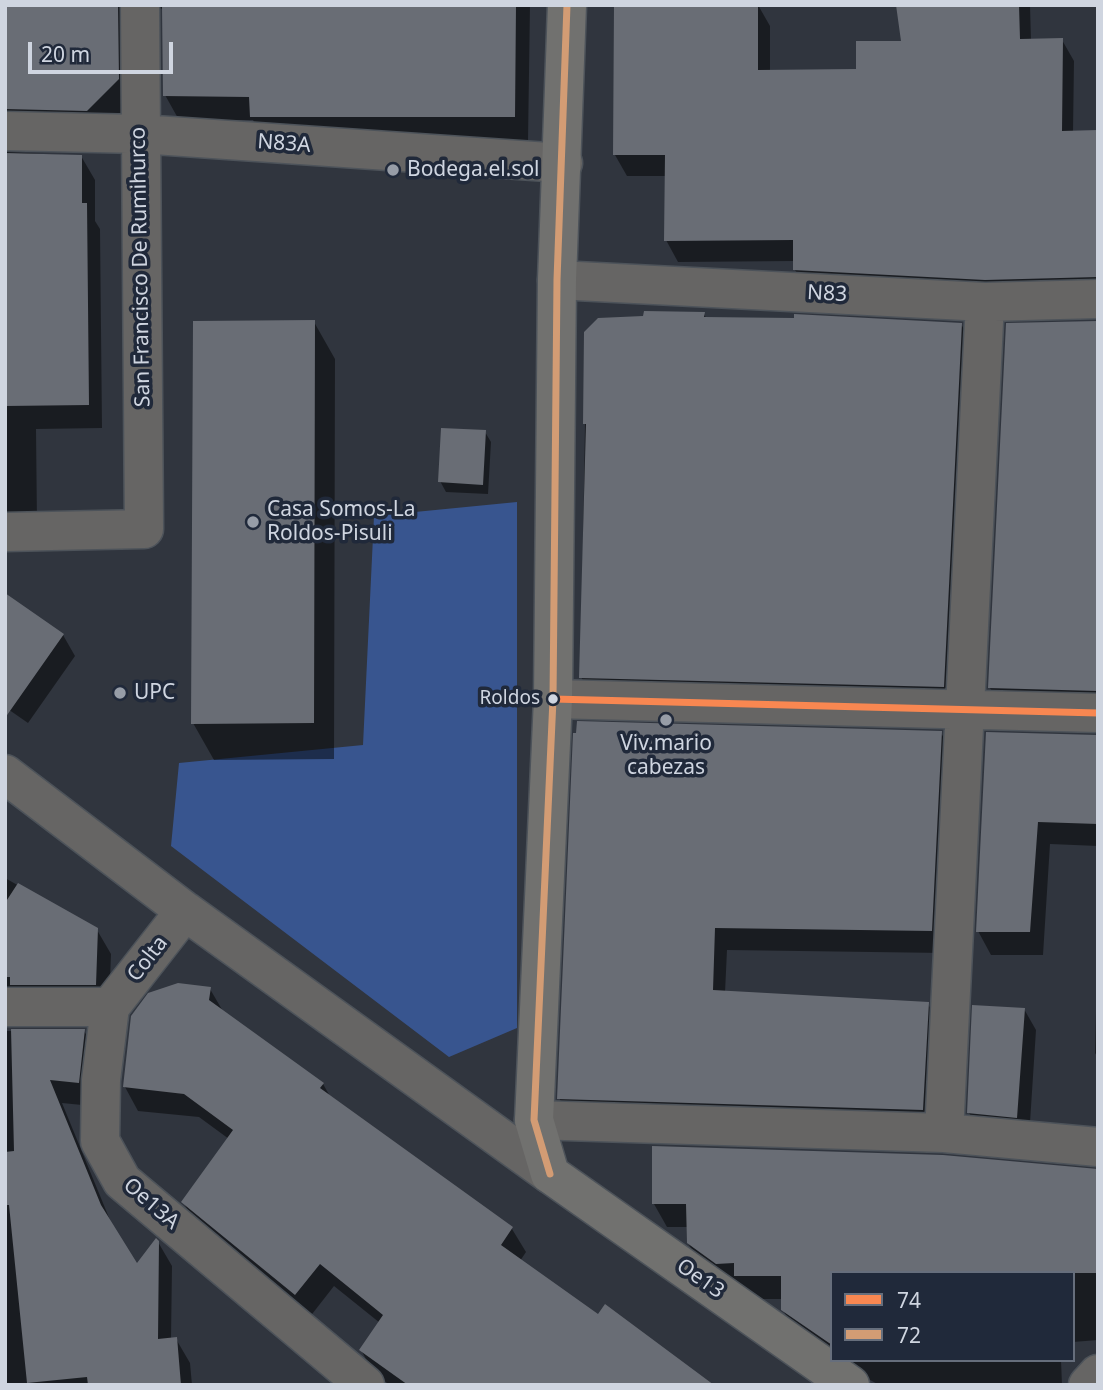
<!DOCTYPE html>
<html>
<head>
<meta charset="utf-8">
<style>
  body { margin:0 }
  #map { position:relative; width:1103px; height:1390px; overflow:hidden; background:#30353e; font-family:"Noto Sans",sans-serif }
  canvas { display:block }
  .frame { position:absolute; inset:0; border:7px solid #cfd5e0; pointer-events:none }
  .legend { position:absolute; left:830px; top:1271px; width:245px; height:91px; box-sizing:border-box; background:#20293a; border:2px solid #666e7c; margin:0; padding:9px 12px; list-style:none; font-size:21px; color:#cfd5e0 }
  .legend li { display:flex; align-items:center; gap:14px; height:35px }
  .legend b { width:35px; border:2px solid #666e7c }
  .scale { position:absolute; left:28px; top:42px; width:145px; height:32px; box-sizing:border-box; border:4px solid #cfd5e0; border-top:0; padding-left:9px; font-size:21px; line-height:24px; white-space:nowrap; color:#cfd5e0; -webkit-text-stroke:5px #20293a; paint-order:stroke }
</style>
</head>
<body>
<div id="map">
<canvas width="1103" height="1390"></canvas>
<div class="frame"></div>
<ul class="legend">
<li><b style="height:9px;background:#f88751"></b>74</li>
<li><b style="height:9px;background:#d39c74"></b>72</li>
</ul>
<div class="scale">20 m</div>
</div>
<script>
const g = document.querySelector('canvas').getContext('2d');
g.lineJoin = 'round';
function fillPath(path, color) { g.fillStyle = color; g.fill(path, 'evenodd'); }
const toPath = rows => new Path2D(rows.map(r => 'M' + r).join(''));
function stroke(path, color, width, dash) { g.strokeStyle = color; g.lineWidth = width; g.lineCap = dash ? 'butt' : 'round'; g.setLineDash(dash || []); g.stroke(path); }
function drawText(font, color, halo, rows, align = 'center') {
  g.font = font + ' "Noto Sans",sans-serif'; g.lineWidth = 7; g.setLineDash([]); g.textBaseline = 'middle'; g.strokeStyle = halo; g.fillStyle = color; for (const [text, x, y, turn = 0] of rows) {
    g.save(); g.translate(x, y); g.rotate((+turn || 0) * Math.PI / 180); g.textAlign = isNaN(turn) ? turn : align; if (halo) g.strokeText(text, 0, 0); g.fillText(text, 0, 0); g.restore();
  }
}
const green = toPath([
  [517,502,517,1028,449,1057,171,846,179,763,363,745,374,516]
]);
const shadow = toPath([
  [5,5,530,5,528,141,265,141,253,120,179,120,165,95,164,9,154,7,132,103,101,135,5,139],
  [614,5,758,5,770,26,770,71,858,71,903,42,897,5,1030,5,1031,41,1062,40,1074,61,1073,132,1098,132,1098,294,808,291,795,270,795,261,678,262,666,240,667,176,627,176,615,155],
  [5,152,81,156,95,180,95,221,100,229,102,428,36,429,37,523,5,524],
  [704,314,706,318,961,324,974,346,956,709,593,699,581,677,585,424],
  [314,322,335,359,334,759,214,760,193,723],
  [1098,333,1098,714,1003,711,990,688],
  [485,432,491,442,488,494,446,492,440,481],
  [63,635,75,656,28,723,5,707],
  [941,733,954,755,944,953,727,950,725,993,928,1004,941,1027,935,1133,572,1121,559,1098,575,735],
  [987,734,1098,737,1098,846,1050,844,1043,955,991,955,978,931],
  [5,878,97,930,111,954,109,1009,5,1014],
  [210,989,224,1013,323,1084,331,1098,512,1229,526,1252,520,1261,598,1317,712,1385,390,1385,374,1374,361,1350,380,1323,334,1286,309,1318,197,1226,183,1202,229,1139,199,1117,138,1111,125,1087],
  [1024,1009,1036,1030,1029,1138,981,1134,969,1113],
  [1096,1012,1098,1012,1098,1058,1095,1053],
  [5,1031,84,1031,98,1055,92,1106,62,1103,112,1225,137,1266,158,1242,172,1266,171,1339,176,1339,190,1363,192,1385,5,1385],
  [1098,1170,1098,1340,1073,1342,1073,1273,832,1273,832,1358,797,1334,783,1310,783,1299,749,1299,702,1267,688,1243,688,1227,667,1227,654,1204],
  [835,1360,1061,1360,1062,1385,879,1385]
]);
const building = toPath([
  [5,5,118,5,119,79,87,111,5,109],
  [162,5,516,5,515,117,250,117,249,97,163,96],
  [614,5,758,5,758,70,856,69,856,41,901,41,896,5,1019,5,1020,39,1063,38,1062,131,1098,130,1098,277,985,280,793,270,793,240,664,241,665,155,613,155],
  [5,153,82,155,82,203,87,203,89,405,5,406],
  [644,311,705,312,704,317,794,318,794,314,962,323,944,687,579,678,586,424,583,424,584,332,598,318,643,316],
  [315,320,314,723,191,724,193,321],
  [1098,321,1098,691,988,688,1006,323],
  [441,428,486,430,483,485,438,482],
  [5,593,64,634,5,718],
  [577,721,942,731,932,931,715,928,713,990,929,1002,923,1110,557,1099,573,733,576,733],
  [986,732,1098,735,1098,824,1038,822,1030,932,976,932],
  [18,883,98,928,96,985,10,985,10,977,5,977,5,903],
  [178,983,211,987,209,1000,324,1083,320,1088,513,1227,501,1245,598,1314,605,1304,714,1385,408,1385,359,1350,383,1315,320,1264,295,1295,181,1202,233,1130,184,1094,123,1087,131,1016,148,993],
  [972,1005,1025,1008,1017,1118,967,1113],
  [11,1029,85,1029,79,1083,50,1080,101,1205,137,1263,156,1238,159,1241,158,1339,177,1337,181,1385,88,1385,87,1377,27,1383,9,1205,5,1205,5,1152,14,1151],
  [652,1146,943,1155,1098,1169,1098,1273,832,1273,832,1345,781,1310,781,1276,734,1276,734,1263,716,1264,687,1243,686,1204,652,1204]
]);
const minor = toPath([
  [5,131,140,134,563,163],
  [557,280,985,302,1098,299],
  [5,532,144,529,140,5],
  [553,699,1098,713],
  [5,774,185,911,550,1174],
  [5,1007,110,1007],
  [110,1007,101,1080,100,1141,122,1181,365,1385],
  [110,1007,185,911],
  [534,1120,944,1133,1098,1147],
  [944,1133,985,302],
  [1088,1385,1098,1374]
]);
const secondary = toPath([
  [567,5,557,280,553,699,534,1120,550,1174,850,1385]
]);
const bus1 = toPath([
  [553,699,1098,713]
]);
const bus2 = toPath([
  [550,1174,534,1120,553,699,557,280,567,5]
]);
const markers = [
  [393,170,7,"#979da7"],
  [253,522,7,"#979da7"],
  [120,693,7,"#979da7"],
  [553,699,6,"#cfd5e0"],
  [666,720,7,"#979da7"]
];
const busNames = [
  ["Roldos",540,699]
];
const streetNames = [
  ["N83A",284,144,4],
  ["San Francisco De Rumihurco",141,267,-91],
  ["N83",827,294,3],
  ["Colta",148,959,-52],
  ["Oe13A",151,1204,41],
  ["Oe13",700,1279,35]
];
const poiNames = [
  ["Bodega.el.sol",407,170],
  ["Casa Somos-La",267,510],
  ["Roldos-Pisuli",267,534],
  ["UPC",134,693],
  ["Viv.mario",666,744,"center"],
  ["cabezas",666,768,"center"]
];
fillPath(green, '#38558f');
fillPath(shadow, '#0007');
fillPath(building, '#696d75');
stroke(minor, '#4d535a', 41);
stroke(secondary, '#4d535a', 41);
stroke(minor, '#666564', 38);
stroke(secondary, '#71716f', 38);
stroke(bus1, '#f88751', 7);
stroke(bus2, '#d39c74', 7);
for (const [x, y, r, color] of markers) { const dot = new Path2D(); dot.arc(x, y, r, 0, 2 * Math.PI); g.fillStyle = color; g.fill(dot); stroke(dot, '#20293a', 2.5); }
drawText('19px', '#cfd5e0', '#20293a', busNames, 'right');
drawText('21px', '#cfd5e0', '#20293a', streetNames);
drawText('21px', '#cfd5e0', '#20293a', poiNames, 'left');
</script>
</body>
</html>
